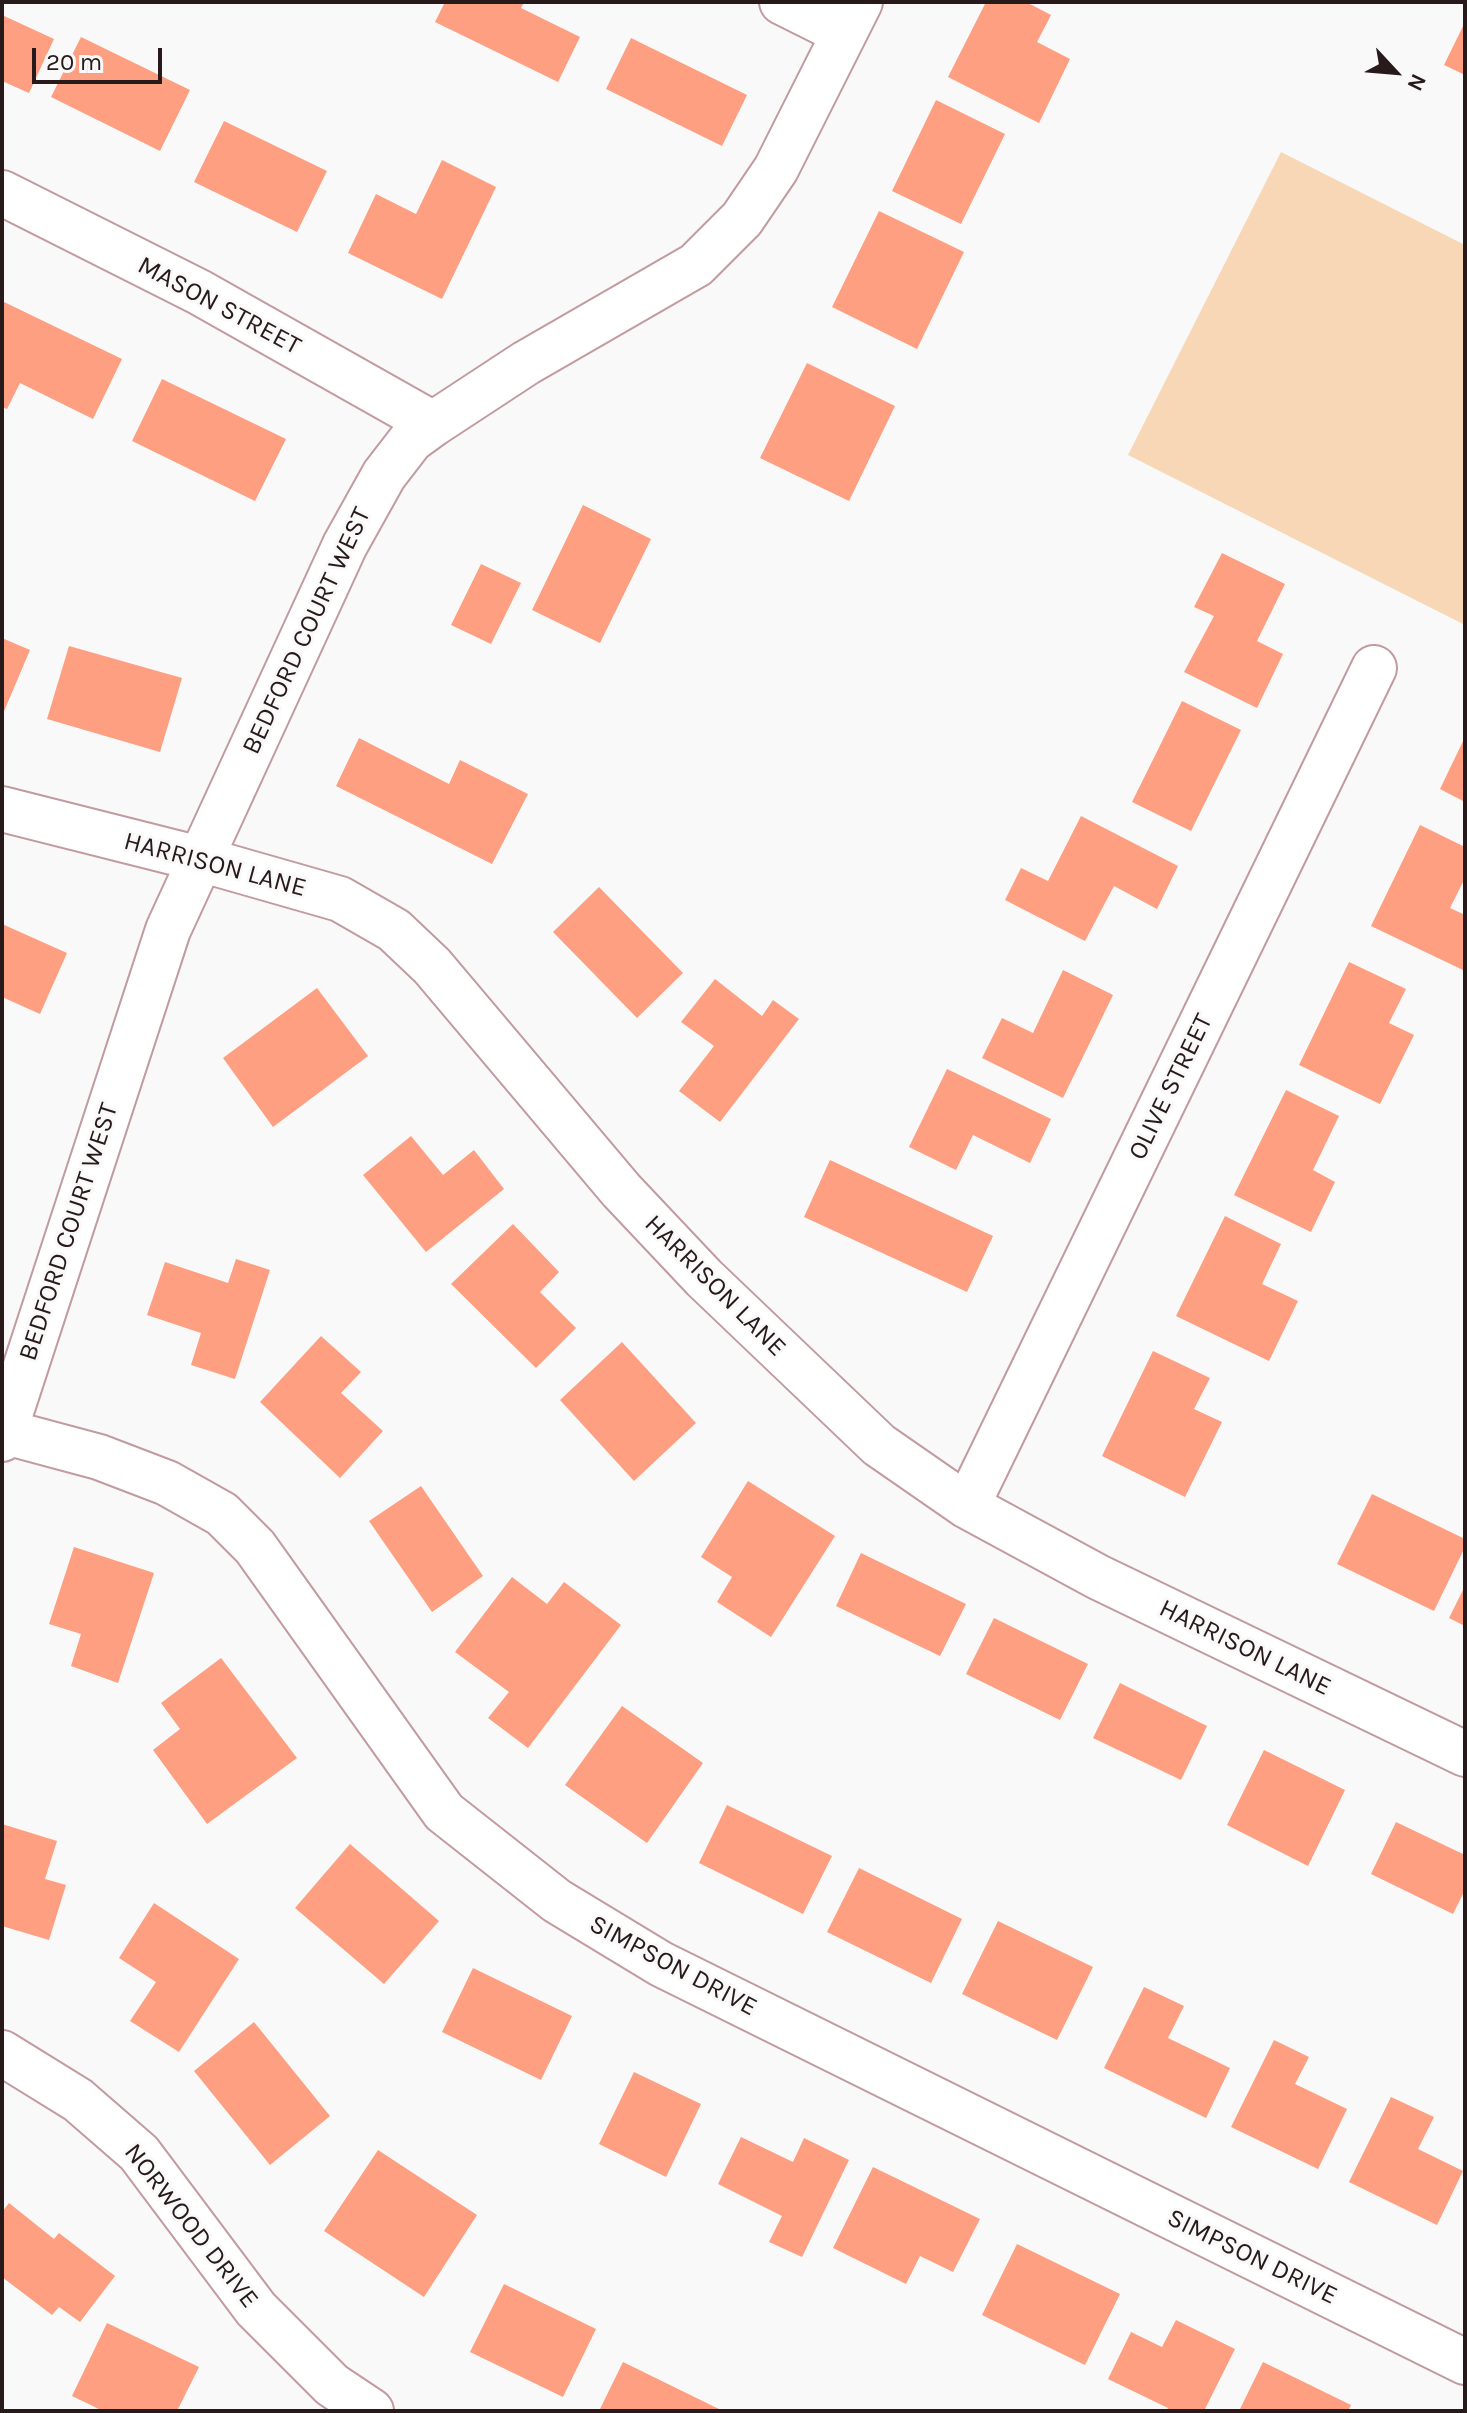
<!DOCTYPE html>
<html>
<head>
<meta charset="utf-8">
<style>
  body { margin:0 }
  #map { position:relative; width:1467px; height:2413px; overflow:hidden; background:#f9f9f9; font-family:Karla,sans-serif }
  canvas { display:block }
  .frame { position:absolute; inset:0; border:4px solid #281a1b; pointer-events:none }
  .north { position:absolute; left:1355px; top:32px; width:80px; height:80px; -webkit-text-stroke:6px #f9f9f9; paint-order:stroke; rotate:116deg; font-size:22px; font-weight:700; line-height:32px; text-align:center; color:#281a1b }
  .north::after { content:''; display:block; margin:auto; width:28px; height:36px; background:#281a1b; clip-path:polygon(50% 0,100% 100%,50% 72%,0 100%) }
  .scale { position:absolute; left:32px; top:48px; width:130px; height:36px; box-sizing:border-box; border:4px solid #281a1b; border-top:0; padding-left:10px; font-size:24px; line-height:28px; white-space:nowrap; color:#281a1b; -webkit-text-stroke:6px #f9f9f9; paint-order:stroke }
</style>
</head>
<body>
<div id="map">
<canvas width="1467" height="2413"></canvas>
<div class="frame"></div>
<div class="north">N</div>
<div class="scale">20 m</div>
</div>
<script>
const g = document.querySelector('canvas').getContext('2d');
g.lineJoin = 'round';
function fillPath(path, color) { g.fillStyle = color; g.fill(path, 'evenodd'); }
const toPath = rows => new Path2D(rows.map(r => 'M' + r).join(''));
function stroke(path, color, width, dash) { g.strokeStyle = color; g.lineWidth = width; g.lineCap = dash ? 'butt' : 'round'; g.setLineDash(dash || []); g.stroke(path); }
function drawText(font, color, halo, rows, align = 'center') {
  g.font = font + ' Karla,sans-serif'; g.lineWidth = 6; g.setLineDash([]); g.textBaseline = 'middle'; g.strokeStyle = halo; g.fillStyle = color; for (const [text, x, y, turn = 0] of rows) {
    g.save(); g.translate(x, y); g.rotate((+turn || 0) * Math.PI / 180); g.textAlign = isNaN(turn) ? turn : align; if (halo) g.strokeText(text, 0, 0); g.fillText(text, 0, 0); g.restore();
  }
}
const green = toPath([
  [1281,152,1465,245,1465,625,1128,455]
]);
const building = toPath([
  [445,2,524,2,521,8,580,37,558,82,435,22],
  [986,2,1026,2,1051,15,1037,42,1070,59,1039,123,948,77],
  [2,15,54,39,29,93,2,81],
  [1465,22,1465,75,1444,65],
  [81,37,190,90,160,151,51,97],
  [631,38,747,95,722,146,606,89],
  [936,100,1005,134,961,224,892,191],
  [224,121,327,171,297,232,194,182],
  [442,160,496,187,442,299,348,253,376,194,416,214],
  [879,211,964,252,917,349,832,307],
  [2,301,122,359,93,419,20,383,7,409,2,407],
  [807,363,895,406,849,501,760,458],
  [162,379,286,439,255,501,132,441],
  [583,505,651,539,600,643,532,610],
  [1222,553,1285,584,1257,641,1283,654,1257,708,1184,672,1214,616,1194,607],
  [481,564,521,583,491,644,451,625],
  [2,638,30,650,2,716],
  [69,646,182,678,160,752,47,719],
  [1182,701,1241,730,1191,831,1132,802],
  [1465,737,1465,802,1440,789],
  [359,738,449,784,460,760,528,794,492,864,336,786],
  [1081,816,1178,866,1157,909,1114,886,1085,941,1005,900,1021,868,1048,881],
  [1420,825,1465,847,1465,878,1450,908,1465,915,1465,971,1371,926],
  [599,887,683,973,637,1018,553,932],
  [2,924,67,953,40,1014,2,997],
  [1349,962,1406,989,1389,1023,1414,1035,1380,1104,1299,1065],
  [1063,970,1113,995,1063,1098,982,1058,1002,1018,1033,1033],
  [715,979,762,1016,773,1000,799,1019,720,1122,679,1091,714,1046,681,1022],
  [317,988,368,1056,273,1127,223,1058],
  [947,1069,1051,1119,1030,1163,973,1135,956,1170,909,1147],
  [1286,1090,1339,1116,1313,1170,1335,1182,1311,1232,1234,1195],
  [411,1136,443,1175,474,1150,504,1189,426,1252,363,1175],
  [830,1160,993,1236,967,1292,804,1217],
  [1225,1216,1281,1244,1262,1284,1298,1301,1269,1361,1176,1316],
  [513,1224,559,1272,540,1292,576,1328,536,1368,451,1284],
  [236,1259,270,1270,235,1379,191,1365,201,1333,147,1315,165,1262,228,1283],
  [321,1336,361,1372,341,1393,383,1431,340,1478,260,1402],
  [622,1342,696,1423,634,1481,560,1400],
  [1153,1351,1210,1378,1194,1409,1222,1422,1185,1497,1102,1456],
  [748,1481,835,1536,771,1637,717,1602,732,1577,701,1557],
  [421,1486,483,1576,432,1612,369,1521],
  [1372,1494,1465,1539,1465,1547,1434,1611,1337,1564],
  [74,1547,154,1573,118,1683,71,1666,81,1634,49,1624],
  [861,1553,966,1604,940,1656,836,1606],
  [512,1577,547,1604,564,1582,621,1625,528,1748,488,1718,509,1692,455,1652],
  [1465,1586,1465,1626,1449,1618],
  [994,1618,1088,1664,1060,1720,966,1674],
  [221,1658,297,1758,207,1824,153,1750,180,1729,161,1703],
  [1120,1683,1207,1726,1181,1780,1093,1738],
  [622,1706,703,1763,647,1843,565,1785],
  [1264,1750,1345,1790,1308,1866,1227,1825],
  [727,1805,832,1856,803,1914,699,1863],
  [1396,1822,1465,1855,1465,1890,1453,1914,1371,1874],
  [2,1824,57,1841,45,1879,66,1885,49,1940,2,1926],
  [350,1844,439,1921,384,1984,295,1908],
  [859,1868,962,1919,931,1983,827,1932],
  [154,1903,239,1959,179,2052,130,2021,156,1982,119,1958],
  [998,1921,1093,1967,1057,2040,962,1994],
  [473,1968,572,2016,541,2080,442,2032],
  [1144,1987,1184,2006,1168,2038,1230,2068,1206,2118,1104,2068],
  [254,2022,330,2116,270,2165,194,2071],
  [1274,2040,1309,2057,1295,2084,1347,2109,1318,2169,1231,2127],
  [634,2072,701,2104,666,2177,599,2144],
  [1391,2097,1434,2117,1418,2149,1463,2171,1437,2225,1349,2182],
  [741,2137,793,2162,804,2138,849,2160,802,2257,769,2242,782,2216,718,2184],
  [378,2150,477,2215,424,2297,324,2231],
  [873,2167,980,2219,953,2272,920,2256,906,2284,833,2248],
  [9,2203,54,2239,59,2233,115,2276,80,2322,59,2307,52,2315,2,2277,2,2212],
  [1017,2244,1120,2294,1085,2365,982,2315],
  [504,2284,596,2329,563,2397,470,2352],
  [1176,2320,1235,2349,1204,2411,1166,2411,1168,2408,1108,2379,1131,2332,1162,2347],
  [107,2323,199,2367,177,2411,103,2411,72,2396],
  [623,2362,723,2411,599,2411],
  [1263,2362,1351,2405,1348,2411,1239,2411]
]);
const minor = toPath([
  [782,2,844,33],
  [2,193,199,292,433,424],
  [2,809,200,859,340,899,394,930,432,966,621,1190,704,1278,879,1445,967,1506,1098,1577,1465,1754],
  [2,1431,99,1457,167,1483,222,1514,255,1547,444,1812,557,1901,661,1964,1465,2362],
  [2,1439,168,930,345,545,384,475,411,440,433,424,526,363,696,265,742,219,776,169,860,2],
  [967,1506,1374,668],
  [2,2053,78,2100,139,2153,256,2309,332,2385,371,2411]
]);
const streetNames = [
  ["MASON STREET",219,306,28],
  ["BEDFORD COURT WEST",307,631,-65],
  ["HARRISON LANE",215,865,15],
  ["OLIVE STREET",1171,1087,-64],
  ["BEDFORD COURT WEST",69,1232,-72],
  ["HARRISON LANE",715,1286,45],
  ["HARRISON LANE",1245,1648,26],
  ["SIMPSON DRIVE",673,1966,28],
  ["NORWOOD DRIVE",191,2226,52],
  ["SIMPSON DRIVE",1252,2257,26]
];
fillPath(green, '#f8d7b6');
fillPath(building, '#fd9f80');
stroke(minor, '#c19b9f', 48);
stroke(minor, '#fff', 44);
drawText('26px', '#281a1b', '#f9f9f9', streetNames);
</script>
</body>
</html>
